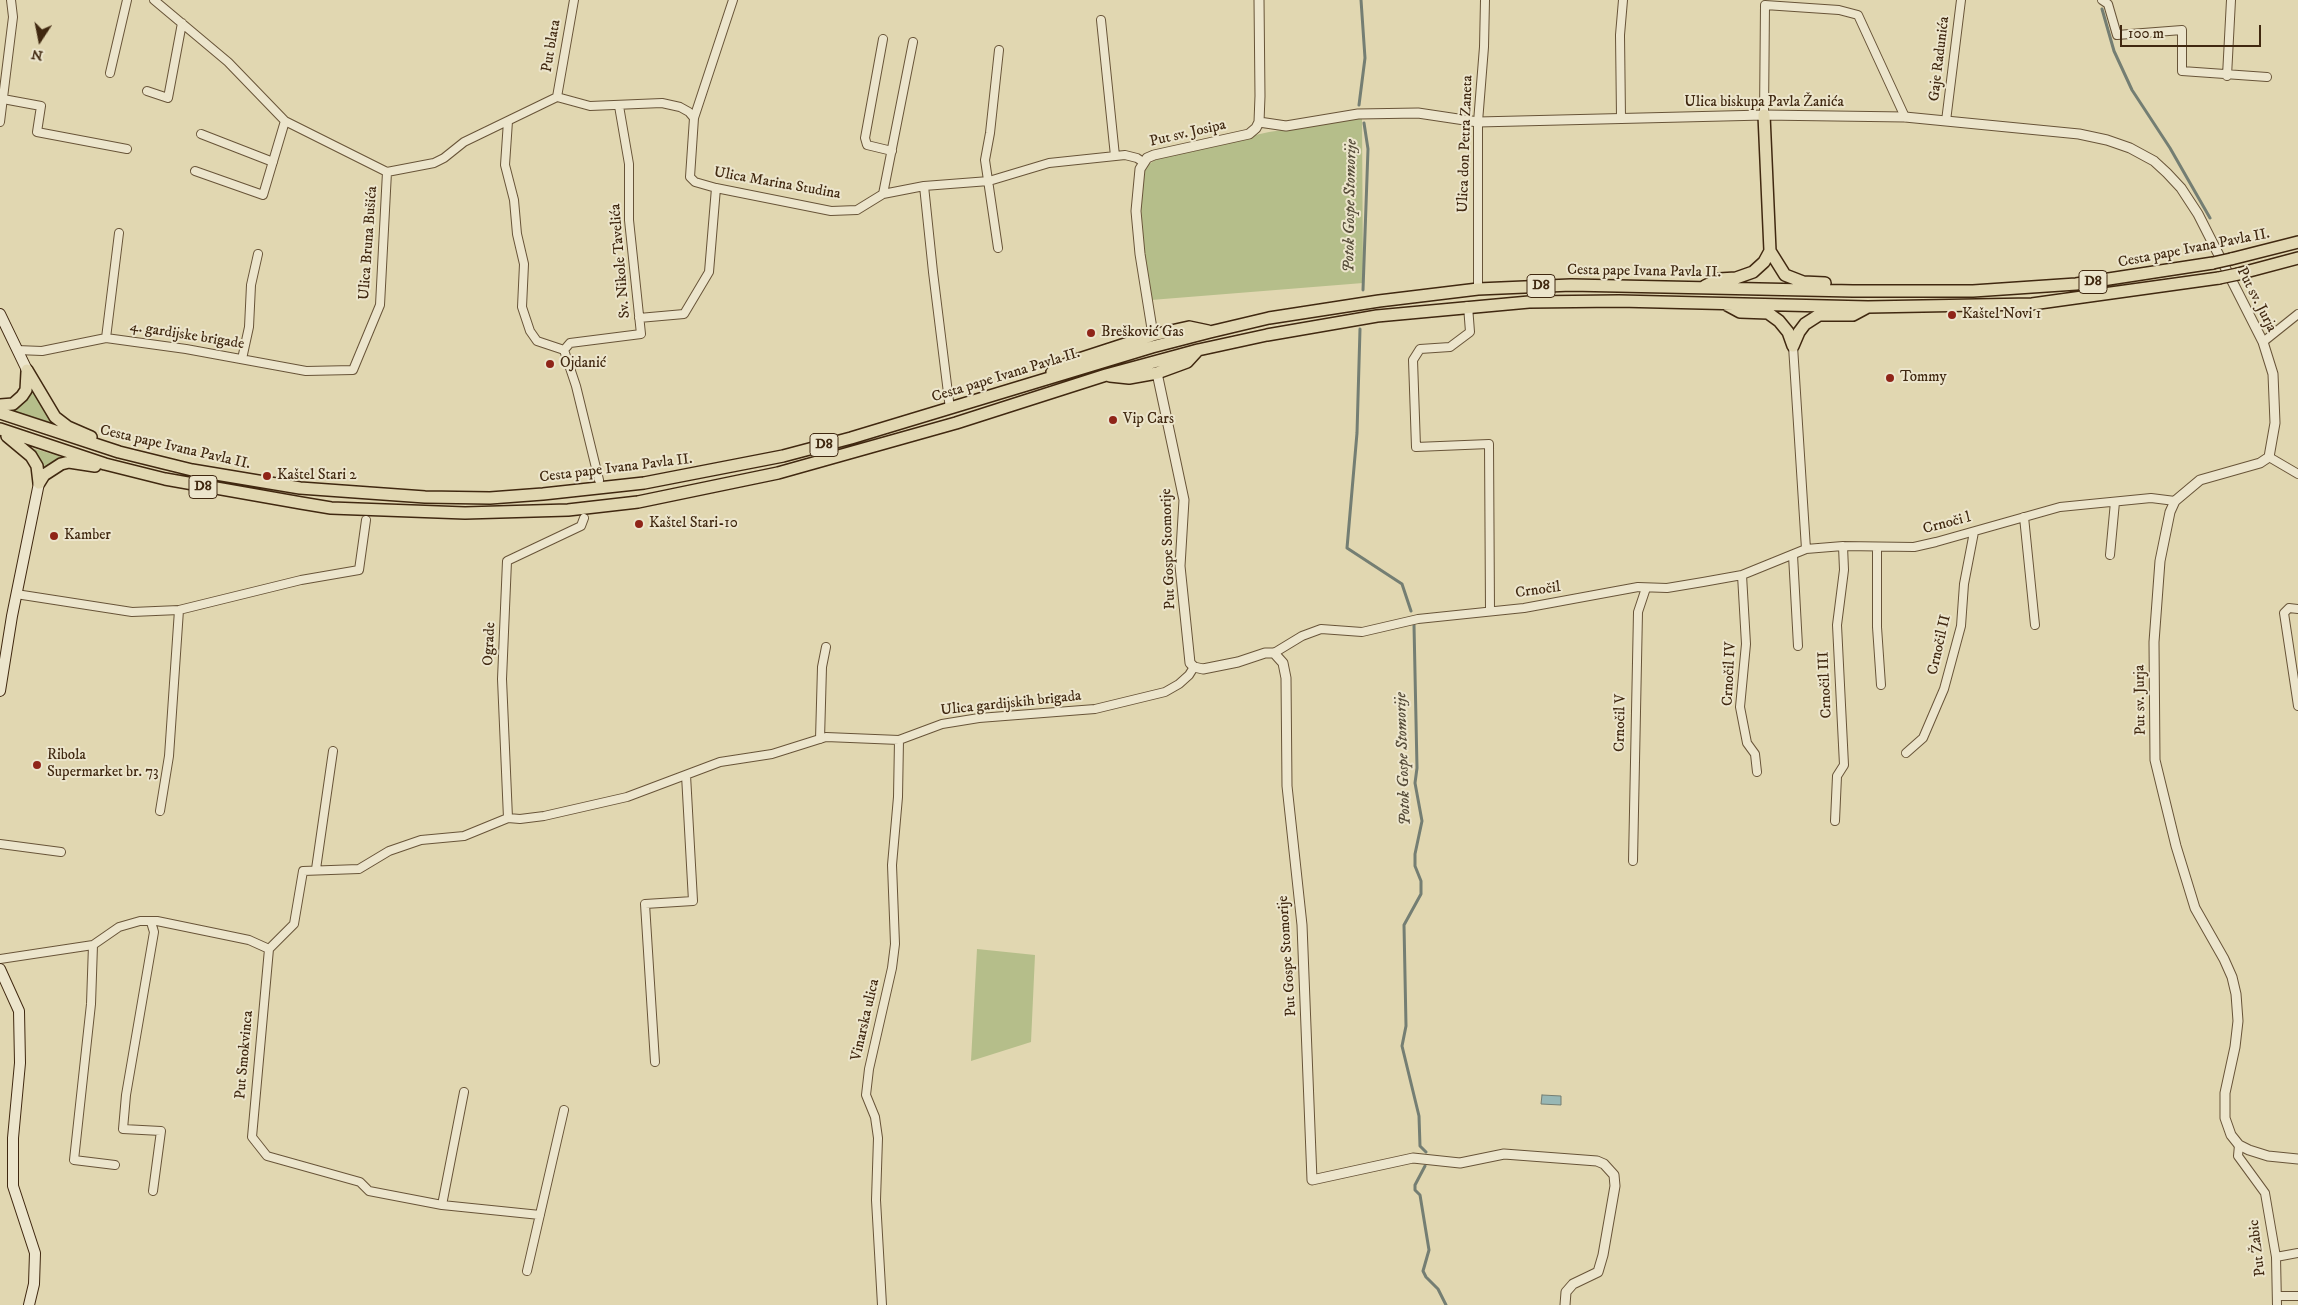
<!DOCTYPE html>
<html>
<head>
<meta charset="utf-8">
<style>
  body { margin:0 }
  #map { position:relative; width:2298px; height:1305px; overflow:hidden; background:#e1d7b1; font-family:"IM FELL DW Pica",serif }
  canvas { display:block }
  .north { position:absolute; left:15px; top:15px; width:50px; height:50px; -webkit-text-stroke:4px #ece5cc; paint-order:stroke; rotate:191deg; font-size:14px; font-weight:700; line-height:20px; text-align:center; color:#402810 }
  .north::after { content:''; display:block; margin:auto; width:18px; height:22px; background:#402810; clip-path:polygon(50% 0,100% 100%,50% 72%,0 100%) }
  .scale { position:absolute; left:2120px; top:25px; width:141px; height:22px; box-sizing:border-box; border:2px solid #402810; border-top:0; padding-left:6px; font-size:15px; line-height:18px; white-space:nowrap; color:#402810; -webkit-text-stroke:4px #ece5cc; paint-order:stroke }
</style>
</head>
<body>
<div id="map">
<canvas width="2298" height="1305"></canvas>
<div class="north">N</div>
<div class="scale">100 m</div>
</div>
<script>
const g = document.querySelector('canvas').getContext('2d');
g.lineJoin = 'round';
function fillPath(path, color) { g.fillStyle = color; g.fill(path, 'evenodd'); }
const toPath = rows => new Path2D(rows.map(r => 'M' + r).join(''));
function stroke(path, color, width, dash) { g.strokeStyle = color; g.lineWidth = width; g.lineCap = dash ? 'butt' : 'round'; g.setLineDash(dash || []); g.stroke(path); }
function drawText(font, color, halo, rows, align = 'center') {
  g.font = font + ' "IM FELL DW Pica",serif'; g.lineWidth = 4; g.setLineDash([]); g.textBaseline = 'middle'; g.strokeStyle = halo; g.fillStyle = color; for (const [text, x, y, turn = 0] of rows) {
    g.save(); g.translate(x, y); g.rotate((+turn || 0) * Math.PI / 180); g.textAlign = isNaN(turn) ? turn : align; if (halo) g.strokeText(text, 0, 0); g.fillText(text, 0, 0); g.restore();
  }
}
const green = toPath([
  [1362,118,1363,283,1151,300,1144,247,1140,193,1145,167,1161,156,1269,132],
  [33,392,51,422,51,426,12,412],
  [32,448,59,456,62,458,42,469],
  [977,949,1035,955,1031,1042,971,1061]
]);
const water = toPath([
  [1542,1095,1561,1096,1561,1105,1541,1104,1542,1095]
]);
const stream = toPath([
  [2102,9,2114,51,2132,90,2170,148,2210,218],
  [1359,105,1365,58,1361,0],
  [1363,290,1368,149,1364,123],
  [1360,329,1357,433,1347,548,1402,584,1411,611],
  [1414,625,1417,768,1415,783,1422,821,1415,854,1415,866,1421,881,1421,894,1404,925,1406,1026,1402,1046,1419,1116,1420,1146,1426,1152],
  [1425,1166,1415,1185,1415,1190,1420,1195,1429,1250,1423,1271,1426,1277,1438,1289,1446,1305]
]);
const minor = toPath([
  [154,0,228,62,285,121,387,172,434,163,444,158,464,142,557,97],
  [2102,0,2108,4,2117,35,2182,30,2182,71,2267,77],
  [1101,20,1115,156],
  [883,39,865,138,867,145,892,151],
  [110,73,127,0],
  [2227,76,2231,0],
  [147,91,168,98,182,23],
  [557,97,590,106,662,103,680,107,689,112,694,118,690,177,695,182,716,188,831,211,857,210,883,194,924,186,989,181,1049,163,1125,155,1137,158,1143,162],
  [557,97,574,0],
  [3,99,41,106,37,132,127,149],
  [1764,115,1765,5,1839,10,1858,15,1905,117],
  [1621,117,1620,35,1623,0],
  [694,118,733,0],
  [508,121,505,165,514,200,517,234,524,264,522,307,530,331,537,341,564,350,576,386,599,480],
  [1946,121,1961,0],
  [0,122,13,17,11,0],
  [201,134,273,162],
  [195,171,263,195,285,121],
  [924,186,933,272,950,409],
  [883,194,913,42],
  [998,248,985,160,990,133,999,50],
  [1478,289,1478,122,1484,47,1485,0],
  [1468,306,1470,332,1450,347,1420,349,1413,360,1416,447,1489,444,1490,611],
  [639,318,684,314,709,272,716,188],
  [106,338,119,233],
  [2263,342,2298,314],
  [1793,346,1806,549],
  [17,350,42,351,106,338,186,349,306,371,353,370,380,305,387,172],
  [564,350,570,343,641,334,629,220,629,164,619,106],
  [242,359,249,327,251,285,258,254],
  [2269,457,2298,474],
  [2024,517,2035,625],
  [1877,547,1877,627,1881,685],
  [1793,555,1798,646],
  [2110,555,2115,502],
  [1742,575,1746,644,1740,707,1747,743,1755,754,1757,772],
  [16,594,132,612,179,610,301,580,359,570,366,520],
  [2298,609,2289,608,2284,613,2298,706],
  [1274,653,1302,636,1321,629,1362,632,1418,619,1524,608,1638,587,1667,588,1703,582,1742,575,1806,549,1843,546,1914,547,1936,542,2060,507,2151,498,2175,501],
  [820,739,822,667,826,647],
  [1906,753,1923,738,1944,689,1961,626,1964,584,1974,532],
  [160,811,169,756,179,610],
  [508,818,502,679,507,561,581,526,584,518],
  [1835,821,1837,776,1844,765,1837,625,1844,570,1843,546],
  [0,844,61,852],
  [1633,861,1638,612,1646,588],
  [316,869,333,751],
  [151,922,154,932,126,1095,123,1129,161,1131,153,1191],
  [93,945,91,1004,74,1160,115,1165],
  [269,949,294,924,303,871,359,869,389,851,421,840,464,836,508,818,520,819,544,816,627,797,720,762,772,754,826,737,899,740,942,724,979,718,1095,709,1165,692,1179,684,1189,675,1194,667],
  [269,949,252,1137,267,1156,360,1182,369,1191,442,1205,540,1215],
  [0,959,93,945,119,927,140,921,157,921,249,940,269,949],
  [655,1062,645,904,693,901,686,775],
  [2239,1145,2238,1156,2265,1193,2276,1257,2277,1305],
  [442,1205,464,1092],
  [2276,1257,2298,1253],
  [527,1271,564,1110],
  [2277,1296,2298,1296],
  [882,1305,876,1200,878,1138,875,1117,866,1095,869,1069,892,968,895,944,892,865,898,797,899,740]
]);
const tertiary = toPath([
  [1259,122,1286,126,1358,114,1418,113,1478,122,1764,115,1905,117,2079,134,2107,140,2130,148,2154,161,2167,173,2181,188,2198,214,2263,342,2273,374,2275,423,2269,457,2260,463,2200,480,2175,501,2170,512,2160,561,2154,642,2155,760,2176,846,2195,908,2224,959,2232,977,2236,994,2238,1021,2235,1047,2225,1093,2225,1118,2231,1135,2239,1145,2249,1150,2268,1156,2298,1159],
  [1153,335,1140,254,1136,211,1140,169,1147,158,1154,155,1249,134,1256,128,1259,122,1260,96,1259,0],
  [1157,373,1184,500,1180,566,1190,663,1194,667,1203,669,1238,662,1265,653,1274,653,1283,663,1286,678,1287,786,1302,925,1312,1180,1413,1158,1460,1163,1504,1154,1597,1161,1604,1164,1614,1175,1615,1186,1603,1255,1598,1272,1573,1284,1566,1292,1565,1305]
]);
const secondary = toPath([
  [0,314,27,370],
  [0,691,12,616,39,483],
  [0,969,19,1011,20,1063,13,1138,13,1186,35,1253,34,1284,29,1305]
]);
const primary = toPath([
  [1764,115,1770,251,1785,275,1803,282,1825,283],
  [2231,259,2298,242],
  [2238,274,2298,258],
  [1705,286,1719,279,1736,278,1753,272,1764,262,1770,251],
  [1727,305,1740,312,1768,313,1779,321,1788,332,1793,346],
  [1793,346,1799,332,1805,324,1819,315,1853,315,1866,308],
  [27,370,55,417,68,427,91,437],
  [1052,372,1070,362,1153,335,1189,327,1208,331],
  [1110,376,1129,378,1157,373,1187,362,1198,350],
  [0,405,13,404,22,396,26,390,27,372],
  [0,413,119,452,192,470,300,488,425,497,490,498,543,494,644,483,783,456,851,438,1152,347,1210,332,1269,318,1379,301,1478,289,1571,285,1853,291,1973,291,2076,284,2213,263],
  [0,429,105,464,165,479,301,503,331,508,465,513,568,510,638,502,778,473,956,423,1106,375,1198,350,1267,335,1377,316,1529,302,1619,301,1868,307,2032,304,2219,278],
  [7,436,31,456,37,466,39,483],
  [39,483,44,475,61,464,69,462,95,466]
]);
const primaryBridge = toPath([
  [2213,263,2231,259],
  [2219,278,2238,274]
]);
const markers = [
  [1952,315,5,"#8f2418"],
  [1091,333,5,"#8f2418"],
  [550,364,5,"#8f2418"],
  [1890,378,5,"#8f2418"],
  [1113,420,5,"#8f2418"],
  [267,476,5,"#8f2418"],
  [639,524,5,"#8f2418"],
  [54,536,5,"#8f2418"],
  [37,765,5,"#8f2418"]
];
const shields = [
  [2093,282,28],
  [1541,286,28],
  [824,445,28],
  [203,487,28]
];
const shieldNames = [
  ["D8",2093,282],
  ["D8",1541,286],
  ["D8",824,445],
  ["D8",203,487]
];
const streetNames = [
  ["Put blata",552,46,-80],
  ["Gaje Radunića",1940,59,-83],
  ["Ulica biskupa Pavla Žanića",1764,103],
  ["Put sv. Josipa",1188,134,-13],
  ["Ulica don Petra Zaneta",1466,144,-88],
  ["Ulica Marina Studina",777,184,10],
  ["Ulica Bruna Bušića",369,243,-86],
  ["Cesta pape Ivana Pavla II.",2194,249,-11],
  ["Sv. Nikole Tavelića",621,261,-95],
  ["Cesta pape Ivana Pavla II.",1644,272,1],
  ["Put sv. Jurja",2256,300,63],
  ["4. gardijske brigade",187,336,9],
  ["Cesta pape Ivana Pavla II.",1006,376,-17],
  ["Cesta pape Ivana Pavla II.",175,448,13],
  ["Cesta pape Ivana Pavla II.",616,469,-7],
  ["Crnoči l",1947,524,-15],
  ["Put Gospe Stomorije",1169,549,-92],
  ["Crnočil",1538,591,-8],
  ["Ograde",490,644,-87],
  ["Crnočil II",1940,645,-77],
  ["Crnočil IV",1730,674,-87],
  ["Crnočil III",1826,685,-93],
  ["Put sv. Jurja",2141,700,-91],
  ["Ulica gardijskih brigada",1011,704,-6],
  ["Crnočil V",1621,723,-89],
  ["Put Gospe Stomorije",1288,956,-94],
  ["Vinarska ulica",866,1020,-77],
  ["Put Smokvinca",245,1055,-85],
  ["Put Žabic",2258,1248,-97]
];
const poiNames = [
  ["Kaštel Novi 1",1962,315],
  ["Brešković Gas",1101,333],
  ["Ojdanić",560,364],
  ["Tommy",1900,378],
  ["Vip Cars",1123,420],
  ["Kaštel Stari 2",277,476],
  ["Kaštel Stari-10",649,524],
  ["Kamber",64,536],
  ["Ribola",47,756],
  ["Supermarket br. 73",47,773]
];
const waterNames = [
  ["Potok Gospe Stomorije",1351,206,-89],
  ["Potok Gospe Stomorije",1404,759,-92]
];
fillPath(green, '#b5be8a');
fillPath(water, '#97b7b5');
stroke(water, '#747e73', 1);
stroke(stream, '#747e73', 3);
stroke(minor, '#685438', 10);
stroke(tertiary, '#685438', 11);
stroke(secondary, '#402810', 12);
stroke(primary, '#402810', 14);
stroke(minor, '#ece5cc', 8);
stroke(tertiary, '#ece5cc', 9);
stroke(secondary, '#ece5cc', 10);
stroke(primary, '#e1d7b1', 11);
stroke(primaryBridge, '#402810', 14, []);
stroke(primaryBridge, '#e1d7b1', 11);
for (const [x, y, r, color] of markers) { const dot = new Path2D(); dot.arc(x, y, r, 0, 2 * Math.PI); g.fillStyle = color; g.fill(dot); stroke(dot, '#ece5cc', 2); }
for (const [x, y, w] of shields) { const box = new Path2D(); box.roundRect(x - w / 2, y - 11.5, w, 23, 4); g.fillStyle = '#ece5cc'; g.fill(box); stroke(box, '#402810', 1); }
drawText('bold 14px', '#402810', null, shieldNames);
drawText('15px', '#402810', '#ece5cc', streetNames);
drawText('15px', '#402810', '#ece5cc', poiNames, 'left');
drawText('italic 16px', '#564c39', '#ece5cc', waterNames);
</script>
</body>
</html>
